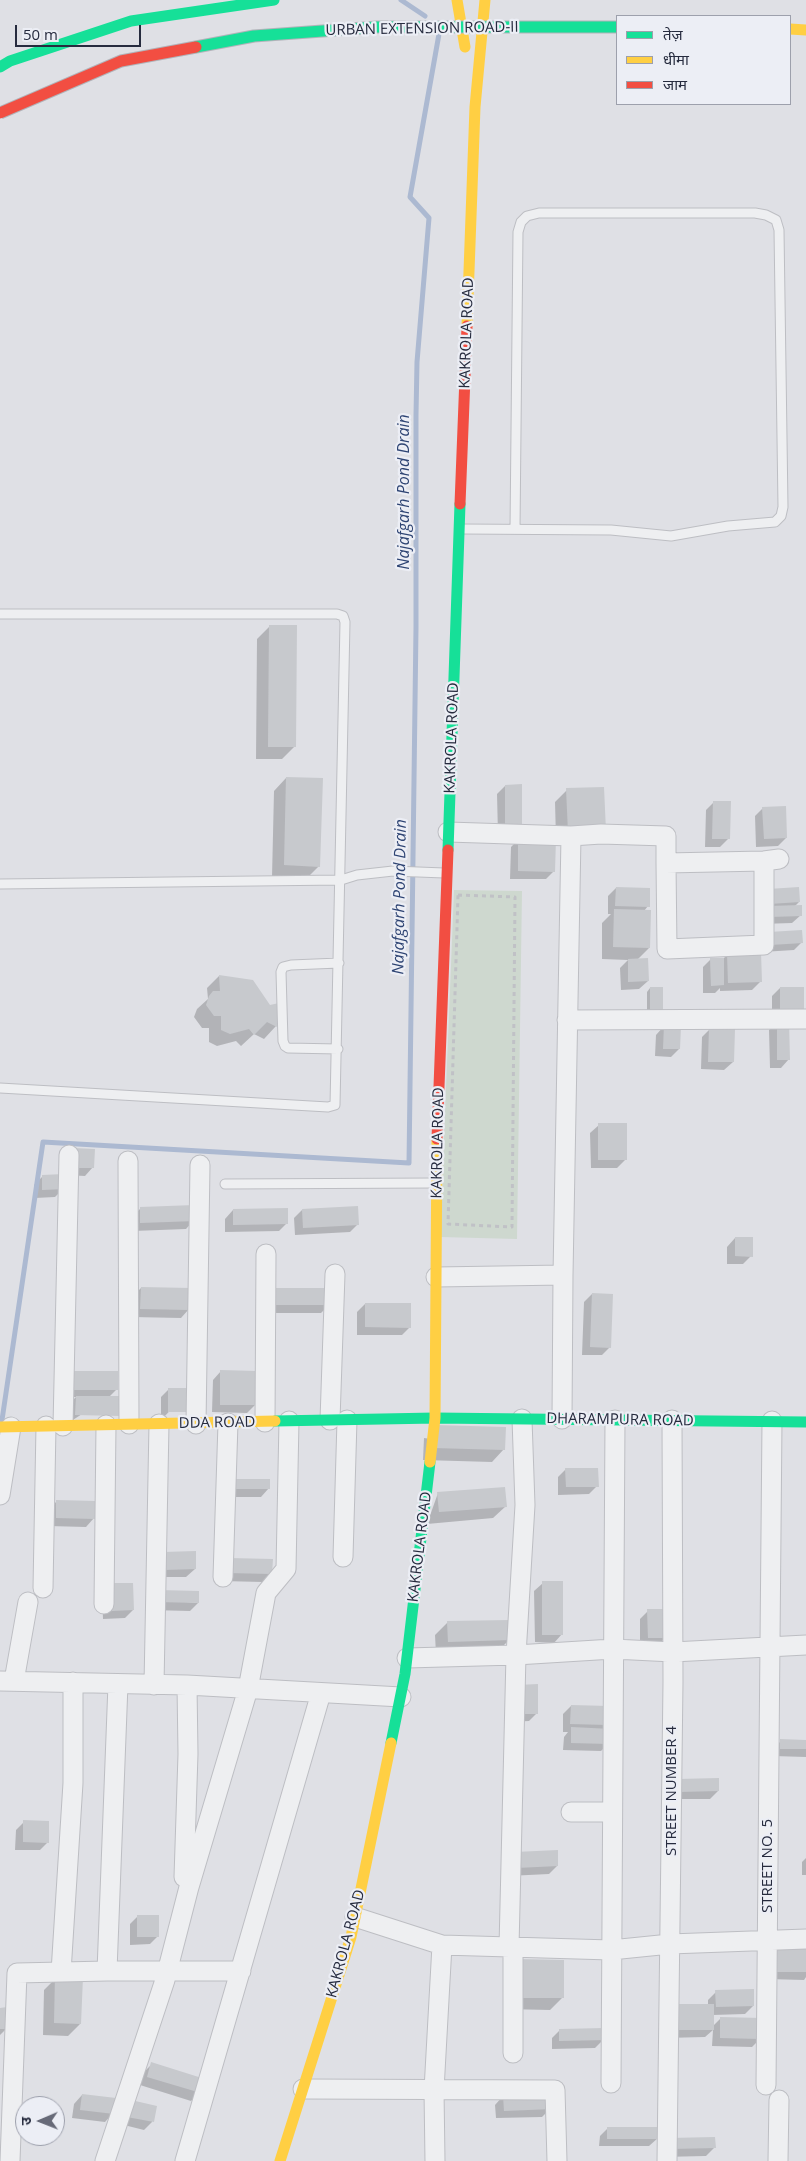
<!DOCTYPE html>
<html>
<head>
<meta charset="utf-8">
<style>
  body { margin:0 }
  #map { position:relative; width:806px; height:2161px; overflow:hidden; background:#dfe0e5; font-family:"Open Sans","Noto Sans Devanagari",sans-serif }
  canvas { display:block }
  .legend { position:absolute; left:616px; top:15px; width:175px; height:90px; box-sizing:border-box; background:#eceef5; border:1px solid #9da0ac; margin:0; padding:6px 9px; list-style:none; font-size:15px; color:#262b3e }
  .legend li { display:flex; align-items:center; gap:10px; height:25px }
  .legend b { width:25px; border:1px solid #9da0ac }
  .north { position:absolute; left:15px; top:2096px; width:50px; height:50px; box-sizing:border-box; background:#eceef5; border:1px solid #9da0ac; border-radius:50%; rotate:269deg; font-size:14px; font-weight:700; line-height:20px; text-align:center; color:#262b3e }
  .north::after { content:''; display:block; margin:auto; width:18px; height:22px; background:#676a78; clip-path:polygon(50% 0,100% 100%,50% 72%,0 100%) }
  .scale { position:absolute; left:15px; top:25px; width:126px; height:22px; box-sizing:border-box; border:2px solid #262b3e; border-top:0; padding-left:6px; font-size:15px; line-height:18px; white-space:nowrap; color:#262b3e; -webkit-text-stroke:4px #eceef5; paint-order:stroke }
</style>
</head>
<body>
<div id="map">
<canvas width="806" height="2161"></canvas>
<ul class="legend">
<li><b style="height:6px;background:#16e098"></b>तेज़</li>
<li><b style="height:6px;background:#ffcf43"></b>धीमा</li>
<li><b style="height:6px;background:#f24e42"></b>जाम</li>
</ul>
<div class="north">उ</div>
<div class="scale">50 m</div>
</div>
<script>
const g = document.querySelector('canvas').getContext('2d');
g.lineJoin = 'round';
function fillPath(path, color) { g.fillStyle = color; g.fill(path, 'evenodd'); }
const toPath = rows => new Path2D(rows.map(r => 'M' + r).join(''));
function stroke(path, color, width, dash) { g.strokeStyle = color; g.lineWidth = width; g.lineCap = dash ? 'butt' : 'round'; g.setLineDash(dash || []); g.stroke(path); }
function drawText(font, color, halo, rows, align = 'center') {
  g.font = font + ' "Open Sans",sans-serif'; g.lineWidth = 4.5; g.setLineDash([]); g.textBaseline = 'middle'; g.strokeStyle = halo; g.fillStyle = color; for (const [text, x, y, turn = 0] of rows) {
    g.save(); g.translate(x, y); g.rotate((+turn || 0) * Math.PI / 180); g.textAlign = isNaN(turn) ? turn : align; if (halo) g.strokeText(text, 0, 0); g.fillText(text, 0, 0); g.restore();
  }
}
const green = toPath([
  [454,890,522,891,517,1239,440,1237]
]);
const shadow = toPath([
  [269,627,295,746,282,759,256,759,257,639],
  [286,778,319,866,307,878,272,877,274,791],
  [505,786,521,827,498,835,497,794],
  [603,788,554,844,554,871,546,879,510,879,511,847,519,839,556,839,555,802,567,790],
  [714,802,728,839,720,847,705,847,706,810],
  [763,808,786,838,778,846,756,847,755,816],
  [616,888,648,906,644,911,649,948,637,960,648,981,639,989,621,990,620,968,628,960,602,959,602,923,611,914,608,914,608,896],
  [761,898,799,902,794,907,801,915,792,923,761,924],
  [761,941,802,942,794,950,762,952],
  [727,955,760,982,752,990,720,991,720,988,715,993,703,993,703,967,711,959,723,959],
  [219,976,276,1026,264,1039,254,1034,241,1046,236,1041,217,1046,209,1042,209,1028,202,1028,194,1017,197,1009,208,999,207,988],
  [650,988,661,1009,658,1013,647,1013,647,992],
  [780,988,803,1011,772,1019,772,996],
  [777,1022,789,1059,781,1068,770,1068,769,1030],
  [664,1026,679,1049,671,1057,655,1056,656,1035],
  [710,1029,733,1062,724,1070,701,1069,702,1037],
  [599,1125,626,1159,617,1168,591,1168,590,1133],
  [66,1158,93,1167,85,1176,66,1175],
  [42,1177,63,1189,55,1197,35,1198,34,1185],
  [140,1209,194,1220,186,1229,133,1231,132,1217],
  [233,1210,287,1223,279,1231,225,1232,225,1219],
  [302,1210,358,1224,350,1232,295,1235,294,1218],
  [735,1238,751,1256,743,1264,727,1264,727,1247],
  [141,1288,189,1309,181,1318,132,1317,133,1296],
  [592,1294,610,1347,602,1355,582,1355,584,1302],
  [267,1297,329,1305,321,1313,267,1313],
  [365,1304,410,1327,402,1335,357,1335,357,1312],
  [221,1371,255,1405,247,1413,212,1412,213,1380],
  [75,1372,117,1389,109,1397,68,1423,68,1405,76,1397,67,1397,67,1380],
  [169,1389,191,1389,161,1420,161,1397],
  [424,1438,504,1449,492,1462,423,1460],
  [566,1469,597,1486,589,1494,558,1495,558,1477],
  [225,1488,269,1488,261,1497,225,1497],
  [438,1493,506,1506,493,1518,427,1524],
  [56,1502,94,1518,86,1527,48,1526,48,1510],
  [229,1559,271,1574,263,1582,221,1581],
  [155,1561,195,1569,186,1577,155,1577],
  [543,1583,562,1634,554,1643,535,1642,534,1591],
  [102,1593,133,1610,125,1618,103,1619],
  [151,1599,198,1603,190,1611,150,1610],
  [648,1611,666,1637,658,1645,640,1646,640,1619],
  [448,1622,509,1640,497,1652,436,1654,435,1635],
  [510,1694,537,1713,529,1721,510,1722],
  [571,1706,608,1725,603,1730,609,1743,601,1751,563,1750,564,1737,568,1732,563,1732,563,1714],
  [781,1741,806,1741,806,1757,773,1756,773,1749],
  [670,1788,718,1791,710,1799,670,1799],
  [24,1822,48,1842,40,1850,15,1850,16,1830],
  [806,1858,806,1875,802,1875,802,1862],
  [507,1861,557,1866,549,1874,508,1876],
  [138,1916,158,1936,150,1944,130,1945,130,1924],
  [806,1947,806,1977,804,1980,767,1979],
  [563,1961,562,1998,550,2010,504,2009],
  [56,1978,80,2024,68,2036,43,2035,44,1990],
  [716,1992,753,2006,745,2014,713,2015,713,2026,721,2018,760,2039,752,2047,712,2046,713,2030,705,2037,665,2038,708,2005,708,2000],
  [0,2009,7,2028,0,2035],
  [560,2030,603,2040,595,2048,552,2049,552,2038],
  [152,2064,199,2093,191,2101,140,2085,144,2072],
  [82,2095,113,2113,105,2122,72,2118,74,2104],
  [503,2096,550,2109,542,2117,496,2118,495,2105],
  [156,2107,152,2122,144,2130,120,2124,123,2109],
  [608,2128,658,2138,649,2146,599,2146,600,2136],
  [661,2147,714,2148,706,2156,661,2157]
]);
const stream = toPath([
  [401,0,425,16],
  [2,1420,43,1142,409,1163,416,627,416,415,417,362,429,218,410,197,439,34]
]);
const building = toPath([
  [269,625,297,625,296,747,268,747],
  [286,777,323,778,320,867,284,865],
  [522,784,522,827,505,828,505,785],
  [604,787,606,831,568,832,566,788],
  [713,801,731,801,730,839,712,839],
  [786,806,787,838,764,839,762,807],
  [518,837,556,838,555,872,518,871],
  [616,887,650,888,650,907,615,906],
  [799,887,800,902,769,904,768,889],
  [802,905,802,916,769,917,769,906],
  [614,909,651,910,650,948,613,947],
  [802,930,803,943,770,945,769,932],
  [761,952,762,982,728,983,727,953],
  [648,958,649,981,628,982,628,959],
  [710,958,724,958,724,985,711,986],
  [219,975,253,980,270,1005,279,1003,277,1027,267,1022,254,1035,249,1029,230,1034,221,1030,221,1016,214,1016,206,1005,209,996,213,991,220,991],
  [650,987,663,987,663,1010,650,1010],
  [780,987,804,987,804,1011,780,1012],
  [777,1021,789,1021,790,1060,777,1060],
  [664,1025,681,1026,680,1049,663,1049],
  [709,1028,735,1029,734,1062,708,1062],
  [598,1123,627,1123,627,1160,598,1160],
  [73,1148,95,1149,94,1168,73,1168],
  [64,1174,65,1189,42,1190,42,1175],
  [195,1205,195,1221,140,1223,140,1207],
  [358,1206,359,1225,303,1228,302,1209],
  [288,1208,288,1224,233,1225,233,1209],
  [735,1237,753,1237,753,1257,735,1256],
  [141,1287,191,1288,190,1310,140,1309],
  [275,1288,330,1288,330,1305,275,1305],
  [592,1293,613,1294,611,1348,590,1347],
  [365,1303,411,1303,411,1328,365,1327],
  [220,1370,257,1371,256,1405,220,1405],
  [74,1371,118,1371,118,1390,74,1390],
  [168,1388,193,1388,193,1412,168,1412],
  [76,1396,120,1396,120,1416,75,1415],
  [435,1425,506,1427,505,1450,434,1448],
  [565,1468,598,1468,599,1487,566,1487],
  [233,1479,270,1479,270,1489,233,1489],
  [505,1487,507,1507,439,1512,437,1492],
  [56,1500,96,1501,96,1519,56,1518],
  [196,1551,196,1569,163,1570,163,1552],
  [229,1558,273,1559,272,1574,228,1573],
  [542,1581,563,1581,563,1635,542,1635],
  [110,1583,133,1583,134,1610,111,1611],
  [158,1590,199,1591,199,1603,158,1602],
  [647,1609,667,1609,667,1638,648,1638],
  [510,1620,510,1640,448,1642,447,1621],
  [538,1684,538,1714,518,1714,517,1685],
  [571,1705,609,1706,609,1725,570,1724],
  [571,1727,611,1729,610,1744,571,1743],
  [780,1739,806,1740,806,1749,780,1749],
  [719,1778,719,1791,678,1792,678,1779],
  [23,1820,49,1821,49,1843,23,1842],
  [558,1850,558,1866,516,1868,515,1852],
  [137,1915,159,1915,159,1937,137,1937],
  [775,1946,806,1946,806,1972,774,1972],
  [517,1959,564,1960,564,1998,516,1998],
  [55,1977,83,1977,81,2024,54,2023],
  [754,1989,754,2006,716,2007,715,1990],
  [672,2004,714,2004,714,2030,673,2030],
  [7,2007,8,2029,0,2029,0,2008],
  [720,2017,762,2018,761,2039,720,2038],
  [604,2028,605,2040,559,2041,559,2029],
  [151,2062,205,2079,201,2093,147,2077],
  [551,2093,552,2109,504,2111,503,2095],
  [82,2094,116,2098,114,2114,80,2110],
  [131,2100,157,2106,154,2122,127,2117],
  [607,2127,659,2127,659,2139,607,2139],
  [715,2137,716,2148,669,2149,669,2138]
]);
const path = toPath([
  [458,895,515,897,512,1227,448,1224,458,895]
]);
const lane = toPath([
  [462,529,611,530,671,536,728,526,775,522,781,516,783,507,779,230,776,220,766,215,755,213,539,213,527,216,521,222,518,232,515,529],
  [0,614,337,614,343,616,345,622,335,1105,328,1107,0,1088],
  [0,884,341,880,357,875,393,871,444,873],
  [338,1049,288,1048,285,1046,283,1041,281,972,283,967,291,965,339,963],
  [225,1184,435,1183]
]);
const street = toPath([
  [448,832,571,836,601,834,666,836,666,863,764,861,779,859],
  [666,863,667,949,764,945,764,861],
  [567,1020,806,1019],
  [128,1161,129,1424],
  [436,1277,563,1275,571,836],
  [562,1419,563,1275],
  [330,1420,335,1274],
  [265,1422,266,1254],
  [196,1424,200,1165],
  [63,1426,69,1155],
  [0,1495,11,1427],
  [343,1557,347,1420],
  [223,1577,228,1423],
  [43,1588,46,1426],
  [104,1604,106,1425],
  [407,1658,516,1655,525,1505,522,1419],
  [0,1681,187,1685,401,1697],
  [14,1681,28,1602],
  [154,1685,159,1424],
  [571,1812,612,1812],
  [184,1877,188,1754,187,1685],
  [355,1917,442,1945,434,2090,435,2161],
  [442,1945,611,1950,670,1944,806,1939],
  [509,1947,516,1655,613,1649,673,1652,806,1645],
  [107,1971,241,1971],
  [61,1972,73,1783,73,1682],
  [513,2053,513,1947],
  [611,2083,615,1420],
  [766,2085,772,1421],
  [303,2089,555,2090,557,2161],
  [10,2161,17,1973,107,1971,118,1684],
  [105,2161,165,1980,189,1887,248,1689,266,1593,286,1569,289,1421],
  [185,2161,321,1693],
  [667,2161,673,1682,672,1420],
  [778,2161,779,2100]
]);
const fast = toPath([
  [0,67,10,61,131,21,274,0],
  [448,850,460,504],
  [275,1421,435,1418,806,1422],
  [391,1743,405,1674,430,1462]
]);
const slow = toPath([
  [457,0,465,47],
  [790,29,806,30],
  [467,326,475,107,485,0],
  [0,1427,275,1421],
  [430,1462,435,1418,437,1139],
  [280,2161,351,1937,391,1743]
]);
const jam = toPath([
  [460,504,467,326],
  [437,1139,448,850]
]);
const fastBridge = toPath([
  [196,47,254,36,377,27,617,27]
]);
const jamBridge = toPath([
  [0,113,121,61,196,47]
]);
const streetNames = [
  ["URBAN EXTENSION ROAD-II",422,29,-1],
  ["KAKROLA ROAD",467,333,-88],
  ["KAKROLA ROAD",452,738,-88],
  ["KAKROLA ROAD",438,1143,-89],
  ["DHARAMPURA ROAD",620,1420,1],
  ["DDA ROAD",217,1423,-1],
  ["KAKROLA ROAD",420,1547,-83],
  ["STREET NUMBER 4",672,1791,-90],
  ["STREET NO. 5",768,1866,-90],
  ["KAKROLA ROAD",346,1944,-75]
];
const waterNames = [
  ["Najafgarh Pond Drain",404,492,-90],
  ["Najafgarh Pond Drain",400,897,-89]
];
fillPath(green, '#ced8cf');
fillPath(shadow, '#0003');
stroke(stream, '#acb9d1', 5);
fillPath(building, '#c7c9cd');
stroke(lane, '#bdbec3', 11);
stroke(street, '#bdbec3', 21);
stroke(path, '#c0c1c6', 3, [4, 4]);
stroke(lane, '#eeeff1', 9);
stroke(street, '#eeeff1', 19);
stroke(fast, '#16e098', 11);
stroke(slow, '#ffcf43', 11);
stroke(jam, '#f24e42', 11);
stroke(fastBridge, '#b1b3b9', 13, []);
stroke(jamBridge, '#b1b3b9', 13, []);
stroke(fastBridge, '#16e098', 11);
stroke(jamBridge, '#f24e42', 11);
drawText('15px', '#262b3e', '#eceef5', streetNames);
drawText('italic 16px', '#2e4473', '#eceef5', waterNames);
</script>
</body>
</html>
